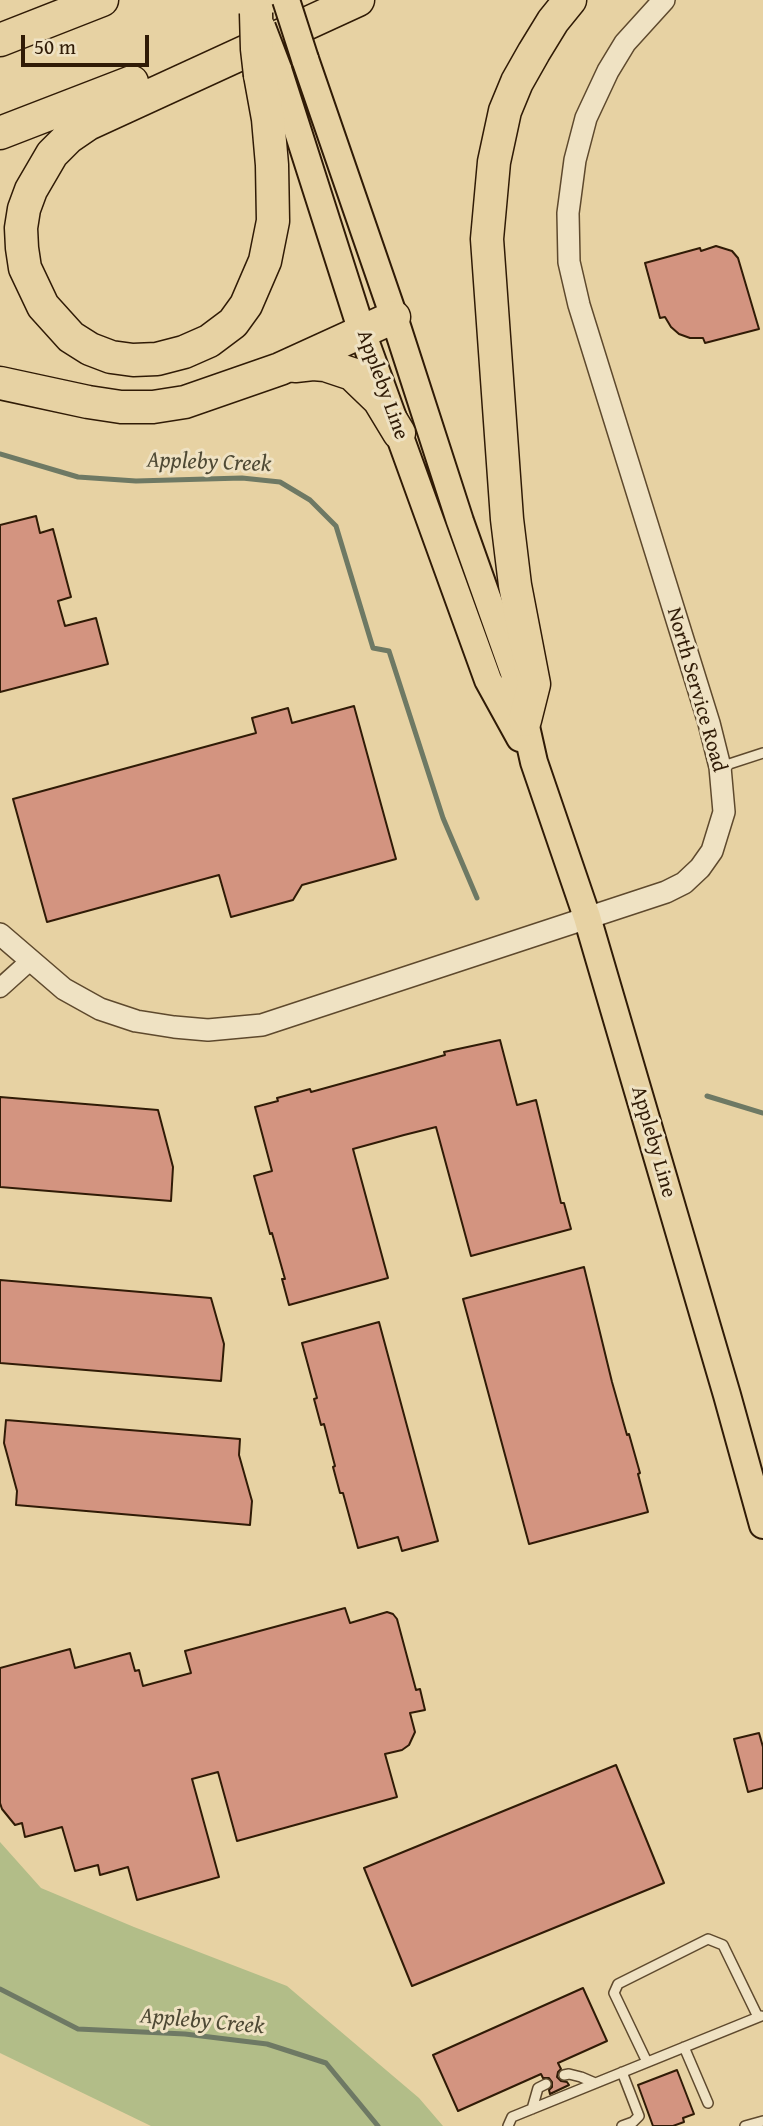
<!DOCTYPE html>
<html>
<head>
<meta charset="utf-8">
<style>
  body { margin:0 }
  #map { position:relative; width:763px; height:2126px; overflow:hidden; background:#e7d2a3; font-family:"Gentium Book Plus",serif }
  canvas { display:block }
  .scale { position:absolute; left:21px; top:35px; width:128px; height:32px; box-sizing:border-box; border:4px solid #301b06; border-top:0; padding-left:9px; font-size:21px; line-height:24px; white-space:nowrap; color:#301b06; -webkit-text-stroke:5px #efe2c3; paint-order:stroke }
</style>
</head>
<body>
<div id="map">
<canvas width="763" height="2126"></canvas>
<div class="scale">50 m</div>
</div>
<script>
const g = document.querySelector('canvas').getContext('2d');
g.lineJoin = 'round';
function fillPath(path, color) { g.fillStyle = color; g.fill(path, 'evenodd'); }
const toPath = rows => new Path2D(rows.map(r => 'M' + r).join(''));
function stroke(path, color, width, dash) { g.strokeStyle = color; g.lineWidth = width; g.lineCap = dash ? 'butt' : 'round'; g.setLineDash(dash || []); g.stroke(path); }
function drawText(font, color, halo, rows, align = 'center') {
  g.font = font + ' "Gentium Book Plus",serif'; g.lineWidth = 6; g.setLineDash([]); g.textBaseline = 'middle'; g.strokeStyle = halo; g.fillStyle = color; for (const [text, x, y, turn = 0] of rows) {
    g.save(); g.translate(x, y); g.rotate((+turn || 0) * Math.PI / 180); g.textAlign = isNaN(turn) ? turn : align; if (halo) g.strokeText(text, 0, 0); g.fillText(text, 0, 0); g.restore();
  }
}
const green = toPath([
  [0,1842,41,1888,134,1927,287,1986,419,2098,443,2126,151,2126,0,2053]
]);
const stream = toPath([
  [0,454,78,477,136,481,242,478,280,482,310,500,336,526,373,648,389,651,443,818,477,898],
  [707,1096,763,1113],
  [0,1989,78,2029,185,2034,267,2044,326,2063,378,2126]
]);
const building = toPath([
  [716,246,732,251,738,258,759,329,705,343,703,338,690,338,679,334,671,327,665,317,660,318,645,263,700,248,701,251,716,246],
  [36,516,40,533,53,529,71,597,58,601,65,626,96,618,108,664,0,692,0,525,36,516],
  [354,706,396,859,302,885,293,900,231,917,219,875,47,922,13,799,256,733,252,718,288,708,292,723,354,706],
  [500,1040,517,1105,536,1100,561,1203,564,1203,571,1229,471,1256,436,1127,404,1135,353,1149,388,1278,289,1305,282,1279,285,1279,272,1233,270,1234,254,1176,272,1171,255,1107,278,1101,277,1098,310,1089,311,1092,445,1055,444,1052,500,1040],
  [0,1097,158,1110,173,1167,171,1201,0,1187,0,1097],
  [584,1267,612,1382,627,1435,629,1434,640,1473,638,1474,648,1512,529,1544,463,1299,584,1267],
  [0,1280,211,1298,224,1344,221,1381,0,1363,0,1280],
  [379,1322,438,1541,402,1551,398,1537,358,1548,343,1493,340,1493,333,1467,335,1466,324,1424,321,1425,314,1399,317,1398,302,1343,379,1322],
  [6,1420,240,1439,239,1455,252,1501,250,1525,16,1505,17,1491,4,1443,6,1420],
  [345,1608,350,1623,387,1612,393,1614,397,1619,416,1690,420,1689,425,1710,410,1713,415,1732,409,1745,402,1750,385,1754,397,1797,237,1841,218,1772,192,1779,219,1877,137,1900,128,1867,100,1875,98,1865,75,1871,62,1827,25,1837,22,1823,15,1825,2,1809,0,1803,0,1668,70,1649,75,1668,130,1653,135,1671,139,1670,143,1686,191,1673,185,1651,345,1608],
  [759,1733,763,1747,763,1788,748,1792,734,1739,759,1733],
  [616,1765,664,1883,412,1986,364,1868,616,1765],
  [583,1988,607,2041,558,2063,561,2069,558,2072,557,2077,561,2081,567,2082,569,2085,550,2094,549,2090,552,2087,552,2082,549,2078,543,2078,541,2074,458,2111,433,2055,583,1988],
  [677,2070,694,2114,683,2118,684,2122,673,2126,653,2126,638,2085,677,2070]
]);
const service = toPath([
  [720,767,763,753],
  [684,2047,708,2103],
  [647,2062,614,1993,618,1984,708,1939,723,1945,758,2017],
  [564,2075,569,2074,581,2077,595,2083],
  [532,2109,538,2088,546,2084],
  [508,2126,512,2117,761,2016],
  [622,2126,633,2122,639,2116,622,2072],
  [745,2126,763,2121]
]);
const minor = toPath([
  [0,988,30,961]
]);
const tertiary = toPath([
  [0,934,64,989,100,1009,136,1021,174,1027,208,1030,262,1025,666,892,684,883,700,868,712,851,724,812,720,767,709,723,579,305,569,262,568,213,575,160,586,118,608,71,625,43,664,0]
]);
const primary = toPath([
  [305,59,394,317,460,521,514,673,534,762,587,917,727,1395,763,1525],
  [278,69,362,332,488,680,520,738]
]);
const motorway = toPath([
  [0,40,102,0],
  [260,75,268,119,272,165,273,221,265,261,246,305,233,323,209,341,184,352,157,359,133,360,111,357,90,349,71,337,43,306,25,268,22,248,21,228,24,209,31,190,52,154,69,137,88,124,358,0],
  [0,133,132,82],
  [295,366,313,364,325,365,352,374,379,400,399,433],
  [0,383,88,402,121,407,153,407,185,402,280,369,394,317],
  [525,720,534,684,515,585,507,519,487,239,494,162,505,111,517,82,534,52,553,21,570,0]
]);
const primaryBridge = toPath([
  [286,0,305,59],
  [262,27,278,69]
]);
const motorwayBridge = toPath([
  [256,13,257,49,260,75]
]);
const streetNames = [
  ["Appleby Line",382,385,70],
  ["North Service Road",696,690,74],
  ["Appleby Line",653,1142,74]
];
const waterNames = [
  ["Appleby Creek",209,463,2],
  ["Appleby Creek",202,2022,5]
];
fillPath(green, '#b2bd88');
stroke(stream, '#6e7964', 5);
fillPath(building, '#d39480');
stroke(building, '#301b06', 2);
stroke(service, '#5e492d', 12);
stroke(minor, '#5e492d', 21);
stroke(tertiary, '#5e492d', 24);
stroke(primary, '#301b06', 30);
stroke(motorway, '#301b06', 35);
stroke(service, '#efe2c3', 9);
stroke(minor, '#efe2c3', 18);
stroke(tertiary, '#efe2c3', 21);
stroke(primary, '#e7d2a3', 26);
stroke(motorway, '#e7d2a3', 32);
stroke(primaryBridge, '#301b06', 30, []);
stroke(motorwayBridge, '#301b06', 35, []);
stroke(primaryBridge, '#e7d2a3', 26);
stroke(motorwayBridge, '#e7d2a3', 32);
drawText('21px', '#301b06', '#efe2c3', streetNames);
drawText('italic 23px', '#4f4a35', '#efe2c3', waterNames);
</script>
</body>
</html>
